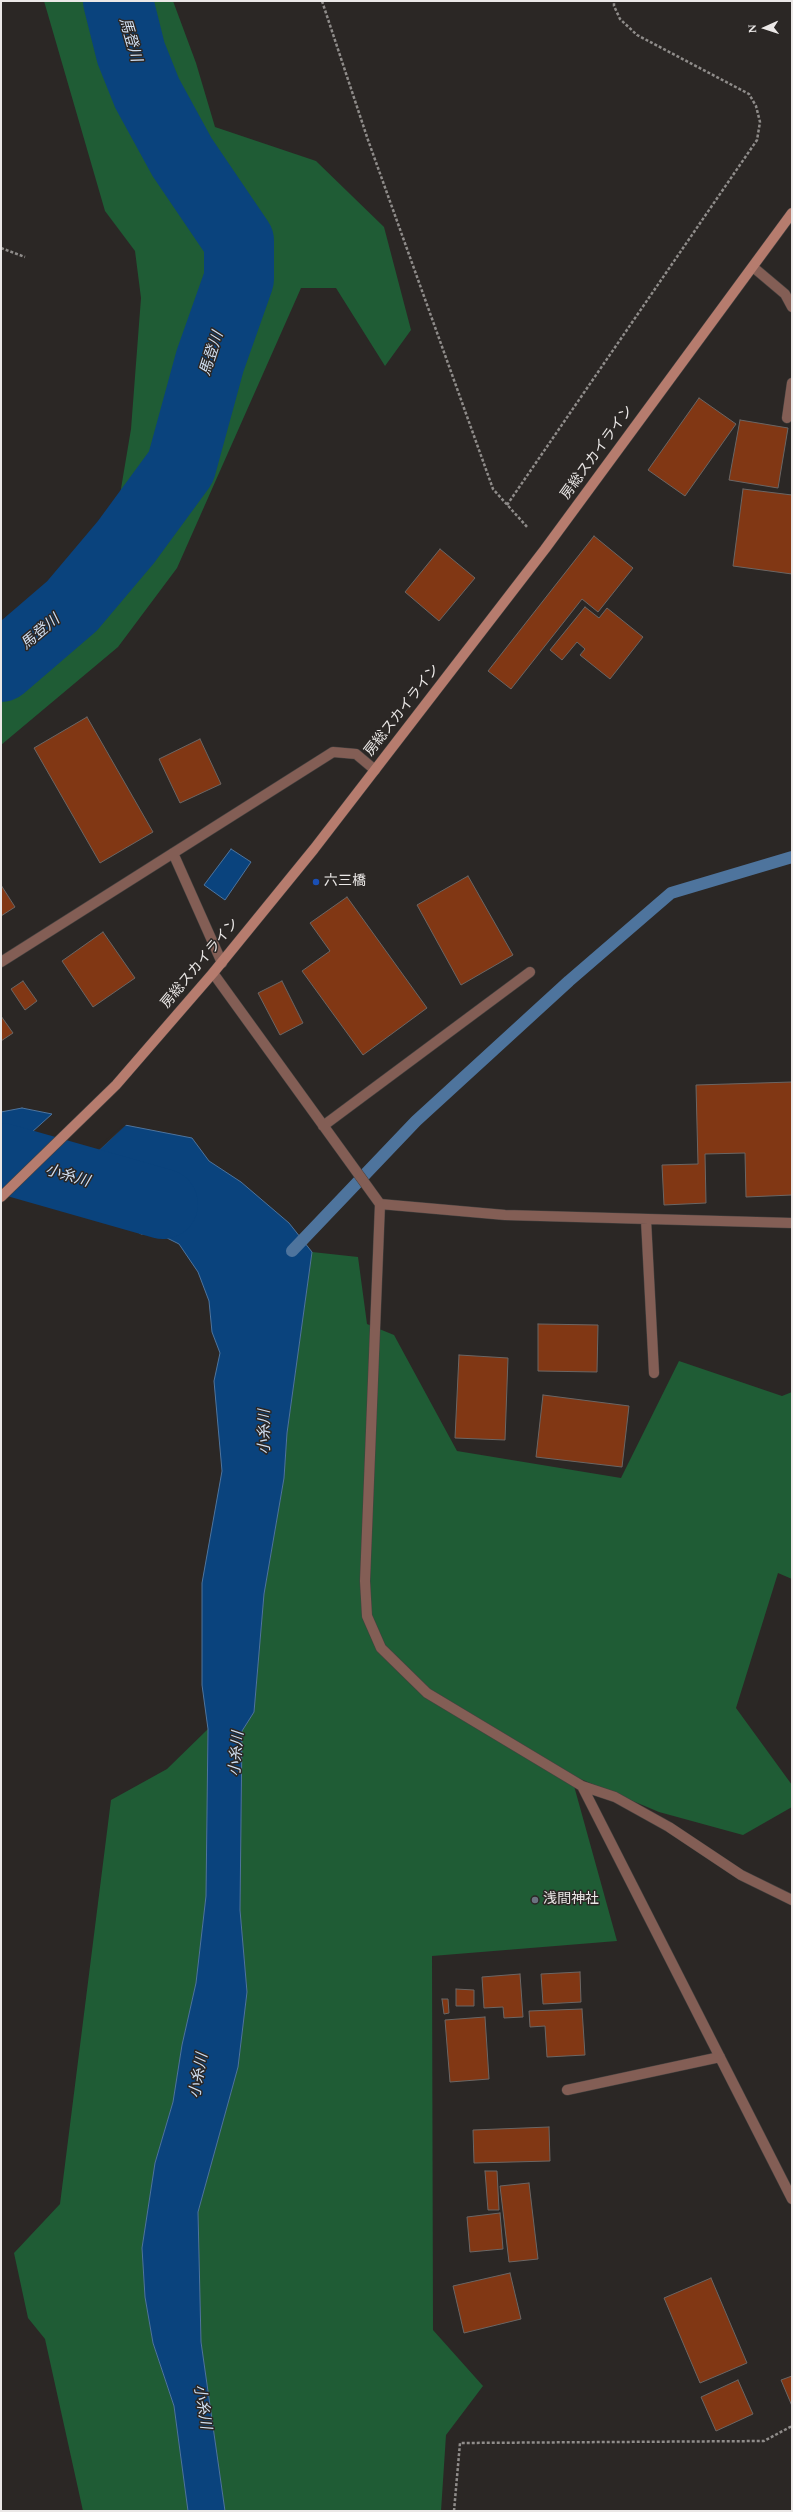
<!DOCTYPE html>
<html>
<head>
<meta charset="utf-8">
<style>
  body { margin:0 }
  #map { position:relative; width:793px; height:2512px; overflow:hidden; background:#2b2725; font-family:Spectral,serif }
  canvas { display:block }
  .frame { position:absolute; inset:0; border:2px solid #ebe8e7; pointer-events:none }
  .north { position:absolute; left:745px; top:8px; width:40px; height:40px; -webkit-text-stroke:3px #2b2725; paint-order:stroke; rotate:267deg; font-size:11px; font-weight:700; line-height:16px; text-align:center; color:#ebe8e7 }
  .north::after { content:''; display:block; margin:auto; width:14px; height:18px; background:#ebe8e7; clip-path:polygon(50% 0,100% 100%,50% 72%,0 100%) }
</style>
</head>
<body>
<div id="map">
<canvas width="793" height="2512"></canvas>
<div class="frame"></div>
<div class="north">N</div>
</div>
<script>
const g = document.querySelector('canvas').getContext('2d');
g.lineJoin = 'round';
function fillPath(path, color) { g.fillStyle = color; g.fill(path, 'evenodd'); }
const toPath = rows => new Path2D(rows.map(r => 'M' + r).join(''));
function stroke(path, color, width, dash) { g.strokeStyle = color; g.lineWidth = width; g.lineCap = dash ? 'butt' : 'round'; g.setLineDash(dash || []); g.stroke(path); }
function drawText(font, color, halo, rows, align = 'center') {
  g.font = font + ' Spectral,"Noto Sans JP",serif'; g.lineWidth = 3; g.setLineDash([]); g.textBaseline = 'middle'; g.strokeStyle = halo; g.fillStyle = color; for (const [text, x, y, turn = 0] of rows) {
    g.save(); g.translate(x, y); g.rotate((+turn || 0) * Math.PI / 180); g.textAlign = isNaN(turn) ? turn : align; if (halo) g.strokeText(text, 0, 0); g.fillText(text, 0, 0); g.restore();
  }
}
const forest = toPath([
  [44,1,173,1,196,63,215,127,316,161,384,227,411,330,385,366,336,288,301,288,177,568,118,647,1,745,1,696,106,578,131,429,141,298,135,251,105,211],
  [312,1252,358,1257,367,1324,394,1335,457,1451,621,1478,679,1361,782,1396,792,1392,792,1579,778,1573,736,1708,792,1785,792,1807,743,1835,659,1812,571,1775,617,1941,432,1956,433,2330,483,2386,446,2435,441,2511,225,2511,201,2342,198,2212,238,2067,247,1992,240,1910,242,1731,254,1712,264,1594,284,1478,287,1433],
  [208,1729,206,1896,196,1983,182,2045,173,2102,155,2163,142,2248,145,2297,153,2343,174,2406,188,2511,83,2511,45,2339,28,2318,14,2253,60,2204,111,1800,167,1769]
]);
const water = toPath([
  [231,849,251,862,225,900,204,885,231,849],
  [22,1108,52,1114,1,1160,1,1112,22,1108],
  [125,1125,192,1138,209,1161,241,1182,289,1223,312,1252,287,1433,284,1478,264,1594,254,1712,242,1731,240,1910,247,1992,238,2067,198,2212,201,2342,225,2511,188,2511,174,2406,153,2343,145,2297,142,2248,155,2163,173,2102,182,2045,196,1983,206,1896,208,1729,202,1685,202,1583,222,1471,214,1381,220,1353,212,1332,209,1301,198,1272,179,1244,157,1233,141,1234,127,1224,100,1213,46,1201,125,1125]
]);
const pier = toPath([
  [124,1124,127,1124,44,1202,44,1200,94,1150]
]);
const stream = toPath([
  [292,1251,416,1121,569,981,671,893,792,857]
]);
const river = toPath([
  [1,667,72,606,126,542,181,467,210,361,239,279,239,241,182,157,147,93,131,53,118,1],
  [1,1158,163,1204]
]);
const building = toPath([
  [699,398,736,424,685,496,648,470,699,398],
  [740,420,788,428,778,488,729,480,740,420],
  [743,489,792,495,792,574,733,566,743,489],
  [594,536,633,568,598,612,582,599,511,689,488,671,594,536],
  [440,549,475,578,439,621,405,592,440,549],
  [585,607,599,618,607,608,643,637,610,679,580,655,585,649,577,642,562,660,550,650,585,607],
  [87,717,153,832,100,863,34,748,87,717],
  [200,739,221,784,180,803,159,759,200,739],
  [468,876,513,955,461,985,417,905,468,876],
  [1,885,15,907,1,916,1,885],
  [347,897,427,1008,363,1055,302,971,330,951,310,923,347,897],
  [103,932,135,978,93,1007,62,961,103,932],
  [23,981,37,1001,25,1010,11,989,23,981],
  [282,981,303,1023,280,1035,258,993,282,981],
  [1,1016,13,1033,1,1041,1,1016],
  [792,1082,792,1195,746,1197,745,1153,705,1154,706,1203,664,1205,662,1165,698,1164,696,1085,792,1082],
  [538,1324,598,1325,597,1372,538,1371,538,1324],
  [459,1355,508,1358,505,1440,455,1438,459,1355],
  [543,1395,629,1406,622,1467,536,1457,543,1395],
  [580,1972,581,2002,543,2004,541,1974,580,1972],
  [520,1974,523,2017,504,2018,503,2007,484,2008,482,1977,520,1974],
  [456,1989,474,1990,474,2006,456,2006,456,1989],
  [442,1999,448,1999,449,2013,444,2014,442,1999],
  [582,2009,585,2055,547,2057,545,2026,530,2027,529,2011,582,2009],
  [485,2017,489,2079,450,2082,445,2020,485,2017],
  [549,2127,550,2161,474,2163,473,2130,549,2127],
  [485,2171,497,2171,499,2210,488,2210,485,2171],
  [529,2183,538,2259,509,2262,500,2186,529,2183],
  [500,2213,503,2249,470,2252,467,2217,500,2213],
  [510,2273,521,2319,464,2333,453,2286,510,2273],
  [711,2278,747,2363,700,2383,664,2298,711,2278],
  [792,2376,792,2406,781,2380,792,2376],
  [738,2380,753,2414,716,2431,701,2397,738,2380]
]);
const path = toPath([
  [322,1,368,140,493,489,528,528],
  [1,248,25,257],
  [507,505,757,140,760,122,756,106,749,94,637,35,620,19,614,6,614,1],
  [454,2511,460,2443,764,2441,792,2426]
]);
const street = toPath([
  [753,267,785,294,792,307],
  [787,418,792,383],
  [173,853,222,963],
  [1,962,333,752,356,754,375,770],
  [213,973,380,1204,505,1215,792,1223],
  [323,1126,530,972],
  [380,1204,365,1581,367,1616,381,1648,427,1693,582,1786,615,1797,669,1827,741,1875,792,1900],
  [646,1220,654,1373],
  [582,1786,792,2199],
  [567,2090,720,2057]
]);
const secondary = toPath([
  [1,1197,116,1085,213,973,314,849,545,549,792,213]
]);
const markers = [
  [316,882,4,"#1a4fb4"],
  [535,1900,4,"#6b7280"]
];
const streetNames = [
  ["房総スカイライン",598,453,-54],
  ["房総スカイライン",403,711,-52],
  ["房総スカイライン",201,964,-50]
];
const poiNames = [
  ["六三橋",324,882],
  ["浅間神社",543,1900]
];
const waterNames = [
  ["馬登川",129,40,74],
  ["馬登川",213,354,-72],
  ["馬登川",41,633,-40],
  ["小糸川",67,1177,16],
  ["小糸川",266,1432,-90],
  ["小糸川",238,1754,-85],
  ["小糸川",200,2076,-80],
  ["小糸川",201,2407,81]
];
fillPath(forest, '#1f5c35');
fillPath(water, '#0a437d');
stroke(water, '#4e749d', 1);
fillPath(pier, '#2b2725');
stroke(stream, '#4e749d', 12);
stroke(river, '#0a437d', 70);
fillPath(building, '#813714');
stroke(building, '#6b6664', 1);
stroke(street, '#464240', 11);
stroke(secondary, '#464240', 11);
stroke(path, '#8f8c8a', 2.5, [3, 2]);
stroke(street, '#835e55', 10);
stroke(secondary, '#b67c6e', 10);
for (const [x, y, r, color] of markers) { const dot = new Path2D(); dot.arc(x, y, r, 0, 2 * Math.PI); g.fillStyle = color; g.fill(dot); stroke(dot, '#2b2725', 1.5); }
drawText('14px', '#ebe8e7', '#2b2725', streetNames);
drawText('14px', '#ebe8e7', '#2b2725', poiNames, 'left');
drawText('italic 15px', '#d1dff1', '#2b2725', waterNames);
</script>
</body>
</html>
